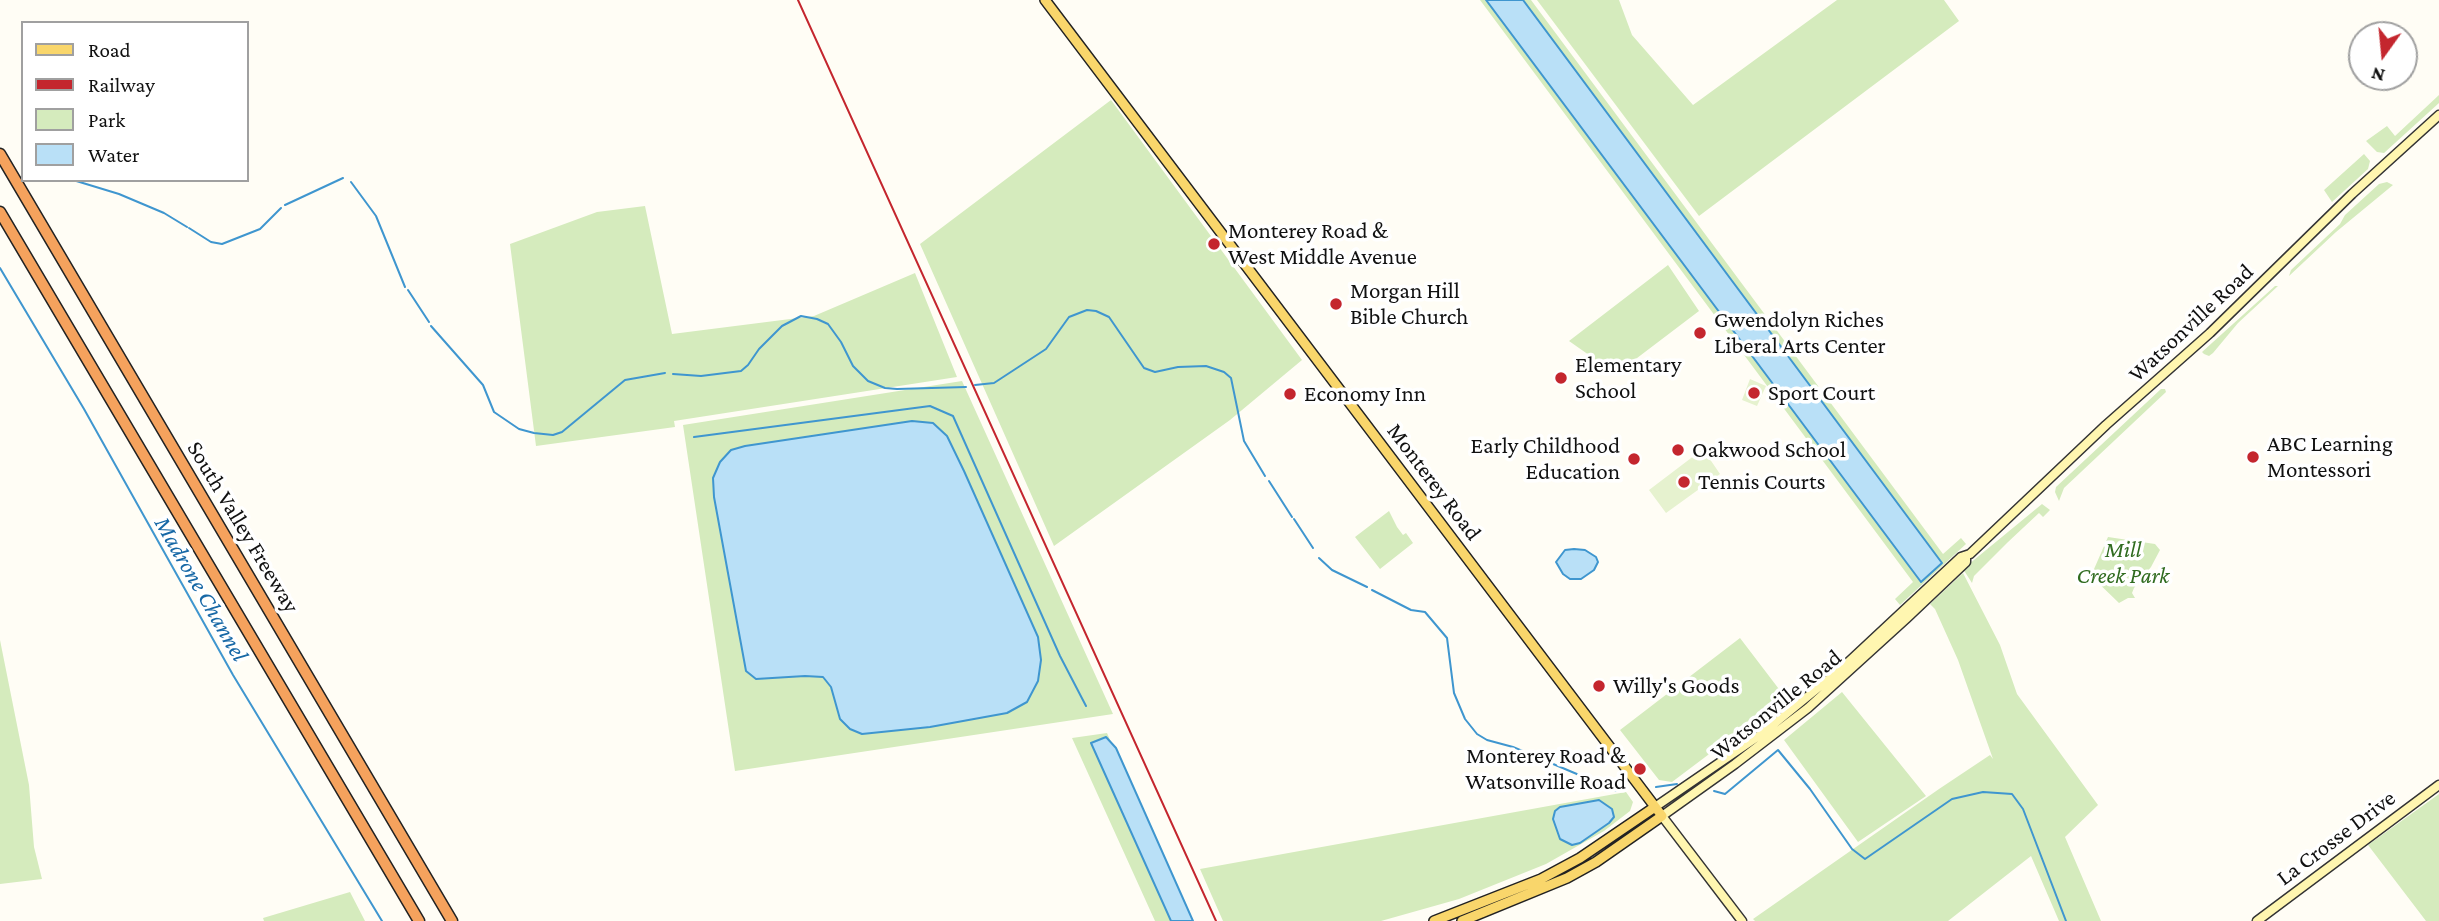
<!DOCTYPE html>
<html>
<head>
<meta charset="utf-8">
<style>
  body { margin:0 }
  #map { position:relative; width:2439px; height:921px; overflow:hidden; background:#fffdf5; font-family:"Crimson Pro",serif }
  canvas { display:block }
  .legend { position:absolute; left:21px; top:21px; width:228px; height:161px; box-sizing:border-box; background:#fff; border:2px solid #a0a0a0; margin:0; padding:9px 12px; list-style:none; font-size:21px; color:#111 }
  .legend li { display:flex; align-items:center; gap:14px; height:35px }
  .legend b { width:35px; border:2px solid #a0a0a0 }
  .north { position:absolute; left:2348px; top:21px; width:70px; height:70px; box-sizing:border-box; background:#fff; border:2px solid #a0a0a0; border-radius:50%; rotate:195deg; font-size:19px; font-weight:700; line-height:28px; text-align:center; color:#111 }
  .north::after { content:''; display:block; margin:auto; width:24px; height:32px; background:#c4262e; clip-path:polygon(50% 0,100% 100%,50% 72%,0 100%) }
</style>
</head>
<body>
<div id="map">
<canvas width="2439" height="921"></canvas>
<ul class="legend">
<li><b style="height:9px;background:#f9d66b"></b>Road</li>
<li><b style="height:9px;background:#c4262e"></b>Railway</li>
<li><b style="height:19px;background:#d5ebbd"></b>Park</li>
<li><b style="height:19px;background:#b9e0f7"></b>Water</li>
</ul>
<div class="north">N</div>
</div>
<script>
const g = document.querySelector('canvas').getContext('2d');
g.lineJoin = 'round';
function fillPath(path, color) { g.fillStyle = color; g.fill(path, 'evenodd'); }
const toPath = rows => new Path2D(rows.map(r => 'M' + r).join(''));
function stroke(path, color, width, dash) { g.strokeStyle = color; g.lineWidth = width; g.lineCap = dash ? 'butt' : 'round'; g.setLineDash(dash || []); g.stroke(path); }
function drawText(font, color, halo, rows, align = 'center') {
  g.font = font + ' "Crimson Pro",serif'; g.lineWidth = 7; g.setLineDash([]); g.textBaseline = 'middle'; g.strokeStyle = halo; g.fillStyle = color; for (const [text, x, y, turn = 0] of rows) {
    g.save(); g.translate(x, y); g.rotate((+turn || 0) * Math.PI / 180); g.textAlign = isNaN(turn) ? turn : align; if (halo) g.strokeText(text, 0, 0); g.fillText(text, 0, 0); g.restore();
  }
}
const green = toPath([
  [1480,0,1531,0,1943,554,1961,538,1966,544,1900,605,1895,599,1913,582],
  [1537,0,1619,0,1632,35,1693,105,1837,0,1944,0,1959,21,1699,216],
  [2439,95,2439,103,2384,153,2377,152,2366,141,2387,126,2395,136],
  [1111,100,1302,360,1230,420,1054,546,920,244],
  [2364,154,2370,161,2368,169,2332,202,2324,190],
  [2387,182,2393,185,2336,232,2289,276,2291,270,2340,224,2345,215,2379,184],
  [645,206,672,334,814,316,915,273,957,377,674,421,675,427,536,446,510,244,597,212],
  [1668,265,1699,311,1616,374,1569,341],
  [2275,286,2278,286,2238,323,2213,353,2209,356,2204,354,2202,352],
  [962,381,1113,714,735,771,683,425],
  [2161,389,2165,389,2166,392,2064,488,2059,501,2055,492,2056,487],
  [2042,504,2050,510,2043,517,2039,513,2008,542,1974,576,1972,583,1963,569],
  [1389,511,1397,527,1403,535,1406,533,1413,543,1380,569,1355,537],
  [2108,537,2155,544,2160,550,2151,567,2134,588,2132,593,2135,598,2128,598,2119,603,2091,576],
  [1963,573,2000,645,2017,694,2098,805,2065,837,2101,921,2059,921,2031,856,1948,921,1755,921,1753,919,1939,789,1990,755,1993,759,1958,660,1935,609,1930,604],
  [1740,638,1785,697,1672,782,1659,780,1620,730],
  [0,640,29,785,34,847,42,879,0,884],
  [1842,692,1926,796,1858,842,1784,740],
  [1107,733,1191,921,1155,921,1072,738],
  [1626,792,1633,802,1630,811,1604,831,1546,864,1459,899,1381,921,1223,921,1200,869],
  [2439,794,2439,921,2426,921,2368,845],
  [350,892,365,921,264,921,263,918]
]);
const pitch = toPath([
  [1750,379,1766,386,1757,406,1742,400],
  [1703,449,1720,474,1666,513,1649,490]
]);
const water = toPath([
  [1486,0,1523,0,1942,563,1921,582,1486,0],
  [912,421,933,423,947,436,964,471,1038,637,1041,660,1038,681,1027,702,1007,713,930,727,862,734,850,729,840,719,831,687,823,677,805,676,756,679,746,671,714,497,713,478,720,462,731,450,745,446,912,421],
  [1574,549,1585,550,1596,557,1598,562,1594,570,1581,579,1570,579,1563,574,1556,562,1565,550,1574,549],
  [1106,737,1116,748,1193,921,1171,921,1091,743,1106,737],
  [1599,800,1612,809,1614,817,1609,823,1580,843,1572,845,1560,839,1553,819,1555,811,1560,807,1599,800]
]);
const stream = toPath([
  [50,180,52,180],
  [73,180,119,194,164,213,187,227],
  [351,182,376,216,405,287],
  [285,205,343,178],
  [189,228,211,242,222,244,260,229,281,208],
  [0,268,84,409,233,675,382,921],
  [408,290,429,322],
  [431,326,483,385,494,412,519,429,534,433,553,435,562,432,625,380,665,373],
  [673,374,701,376,741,371,748,365,759,349,782,326,801,316,817,319,828,324,841,342,853,366,868,381,885,388,897,389,966,387],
  [975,385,994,383,1046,349,1069,317,1087,310,1096,311,1109,317,1144,368,1155,372,1178,367,1206,366,1224,372,1231,378,1244,441,1265,476],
  [694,437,930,406,953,416,1060,656,1086,706],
  [1269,481,1292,517],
  [1294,519,1313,548],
  [1319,558,1332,570,1367,587],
  [1372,590,1411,610,1425,612,1447,638,1454,693,1465,719,1477,734,1487,740,1513,747,1617,791],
  [1656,787,1677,784],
  [1714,791,1725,794,1778,750,1810,789,1852,849,1865,859,1952,799,1983,792,2012,794,2023,809,2066,921]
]);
const secondary = toPath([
  [1655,807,1763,733,1840,670,1961,557,1970,554,2106,425,2210,333,2352,194,2439,115],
  [1742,921,1662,816,1735,764,1808,708,1907,618,1966,562,1966,556],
  [2257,921,2439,785]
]);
const primary = toPath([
  [1045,0,1662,816,1596,862,1567,878,1462,921],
  [1434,921,1541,879,1580,858,1655,807]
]);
const highway = toPath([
  [0,154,452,921],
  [0,212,419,921]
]);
const rail = toPath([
  [798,0,1216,921]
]);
const markers = [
  [1214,244,7,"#c4262e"],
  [1336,304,7,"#c4262e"],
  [1700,333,7,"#c4262e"],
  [1561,378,7,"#c4262e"],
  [1754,393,7,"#c4262e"],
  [1290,394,7,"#c4262e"],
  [1678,450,7,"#c4262e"],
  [2253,457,7,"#c4262e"],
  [1634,459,7,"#c4262e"],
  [1684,482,7,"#c4262e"],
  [1599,686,7,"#c4262e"],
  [1640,769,7,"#c4262e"]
];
const poiNames = [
  ["Monterey Road &",1228,231],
  ["West Middle Avenue",1228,257],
  ["Morgan Hill",1350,291],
  ["Bible Church",1350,317],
  ["Gwendolyn Riches",1714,320],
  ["Liberal Arts Center",1714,346],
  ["Elementary",1575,365],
  ["School",1575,391],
  ["Sport Court",1768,393],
  ["Economy Inn",1304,394],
  ["ABC Learning",2267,444],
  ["Montessori",2267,470],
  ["Early Childhood",1620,446,"right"],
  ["Education",1620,472,"right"],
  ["Oakwood School",1692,450],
  ["Tennis Courts",1698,482],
  ["Willy's Goods",1613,686],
  ["Monterey Road &",1626,756,"right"],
  ["Watsonville Road",1626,782,"right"]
];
const streetNames = [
  ["Watsonville Road",2191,323,-43],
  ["Monterey Road",1434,482,53],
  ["South Valley Freeway",243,527,59],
  ["Watsonville Road",1776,705,-39],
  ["La Crosse Drive",2336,838,-37]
];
const parkNames = [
  ["Mill",2123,550],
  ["Creek Park",2123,576]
];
const waterNames = [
  ["Madrone Channel",201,589,60]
];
fillPath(green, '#d5ebbd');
fillPath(pitch, '#e6f2cf');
fillPath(water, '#b9e0f7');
stroke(water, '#3f96cf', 2);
stroke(stream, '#3f96cf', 2);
stroke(secondary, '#333', 11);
stroke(primary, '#222', 12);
stroke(highway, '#222', 13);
stroke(secondary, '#fff6b0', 8);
stroke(primary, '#f9d66b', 9);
stroke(highway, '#f5a25d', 10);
stroke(rail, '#c4262e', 2);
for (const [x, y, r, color] of markers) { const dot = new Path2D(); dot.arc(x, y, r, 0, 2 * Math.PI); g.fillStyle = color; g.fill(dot); stroke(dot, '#fff', 2.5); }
drawText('23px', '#111', '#fff', poiNames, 'left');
drawText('23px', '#111', '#fff', streetNames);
drawText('italic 23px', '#2f6b1f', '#fff', parkNames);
drawText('italic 24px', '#1768a6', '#fff', waterNames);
</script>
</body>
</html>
